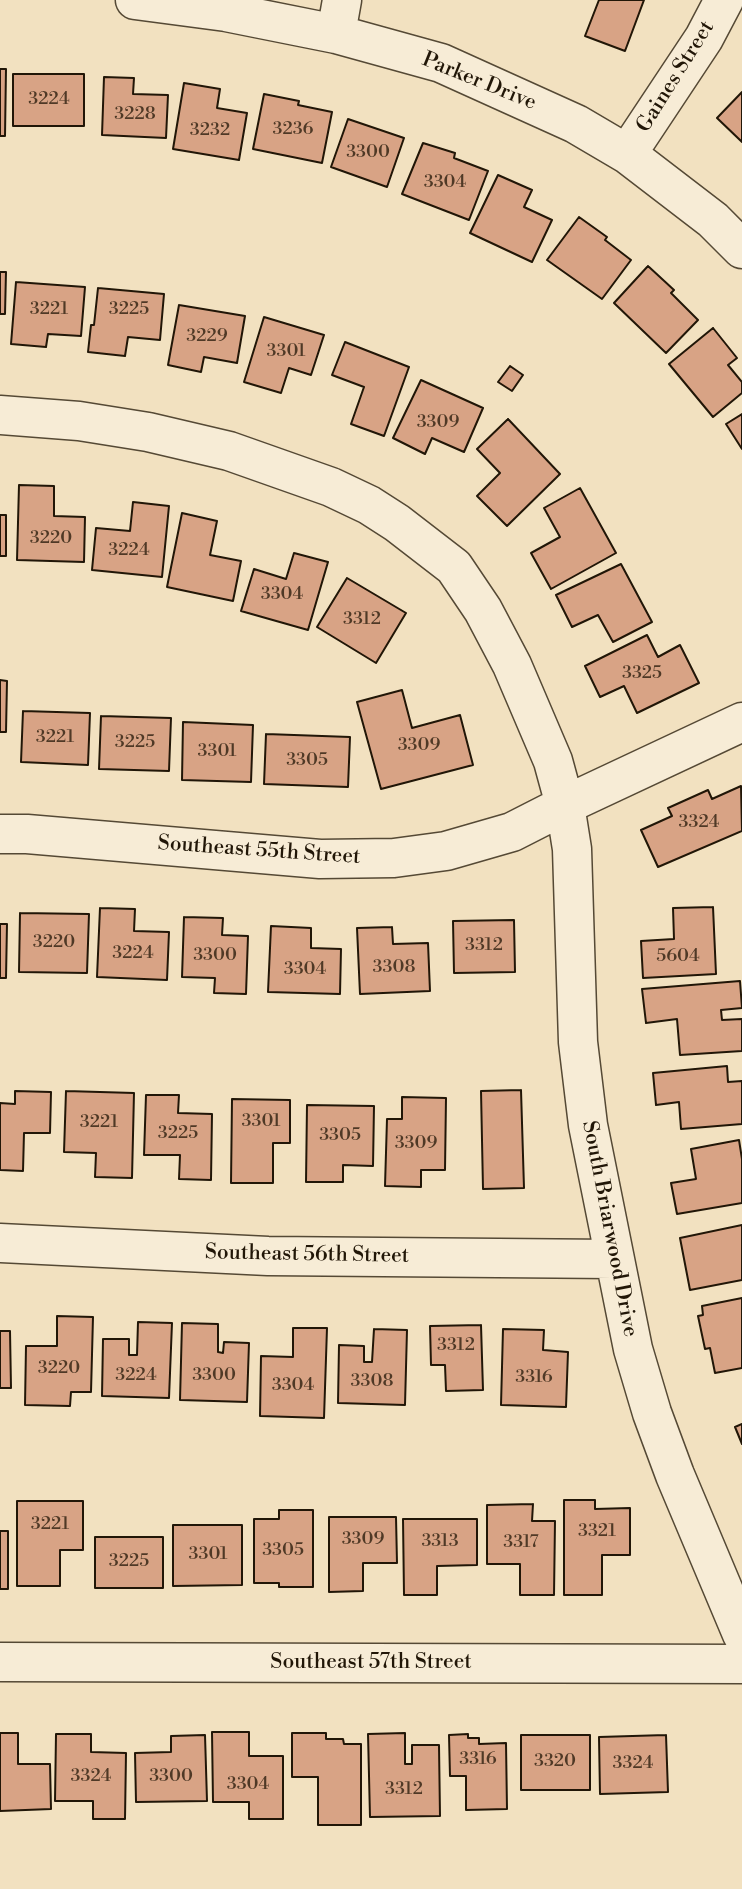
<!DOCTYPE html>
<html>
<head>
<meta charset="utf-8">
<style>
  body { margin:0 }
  canvas { display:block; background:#f2e1c0 }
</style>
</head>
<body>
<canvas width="742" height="1889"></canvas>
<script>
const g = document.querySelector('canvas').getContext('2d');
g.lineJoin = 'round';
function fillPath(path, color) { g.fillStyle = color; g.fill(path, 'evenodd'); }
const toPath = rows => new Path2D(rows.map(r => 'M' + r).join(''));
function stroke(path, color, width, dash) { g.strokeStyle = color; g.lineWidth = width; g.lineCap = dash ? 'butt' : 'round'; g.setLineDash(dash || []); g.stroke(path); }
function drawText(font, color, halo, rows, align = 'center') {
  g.font = font + ' "Libre Bodoni",serif'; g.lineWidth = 7; g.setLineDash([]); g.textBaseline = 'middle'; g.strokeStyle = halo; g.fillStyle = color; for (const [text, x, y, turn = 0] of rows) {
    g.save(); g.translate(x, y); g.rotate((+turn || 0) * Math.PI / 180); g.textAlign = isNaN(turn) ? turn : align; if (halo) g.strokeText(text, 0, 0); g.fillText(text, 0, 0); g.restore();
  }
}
const building = toPath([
  [599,0,644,0,625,51,585,36,599,0],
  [0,69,6,69,5,136,0,136,0,69],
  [13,74,84,74,84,126,13,126,13,74],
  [104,77,134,78,133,94,168,95,166,138,102,135,104,77],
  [184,83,220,89,217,108,247,113,239,160,173,149,184,83],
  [742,92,742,142,717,118,742,92],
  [264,94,299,101,298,105,332,112,322,163,253,149,264,94],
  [348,119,404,138,387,187,331,167,348,119],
  [423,143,455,153,454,158,488,171,469,220,402,194,423,143],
  [498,175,532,190,524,207,552,220,532,262,470,233,498,175],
  [579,217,607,237,605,240,631,260,602,299,547,260,579,217],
  [648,266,674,290,671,293,698,320,666,353,614,303,648,266],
  [0,272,6,272,5,314,0,314,0,272],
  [16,282,85,287,81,336,48,334,46,347,11,344,16,282],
  [98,288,164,294,160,340,128,337,125,356,88,352,91,325,94,325,98,288],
  [179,305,245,316,237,363,204,357,201,372,168,365,179,305],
  [264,317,324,335,311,375,289,368,281,393,244,382,264,317],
  [713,328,737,358,728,365,742,382,742,393,713,417,669,364,713,328],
  [345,342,409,367,384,436,351,424,364,387,332,375,345,342],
  [510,366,523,375,512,391,498,382,510,366],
  [421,380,483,408,464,452,432,438,425,454,393,438,421,380],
  [742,414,742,449,726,424,742,414],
  [508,419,560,474,507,526,477,496,500,473,477,449,508,419],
  [19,485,54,486,54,516,85,517,84,562,17,560,19,485],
  [580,488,616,553,551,589,531,553,560,537,544,508,580,488],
  [133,502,169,506,162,577,92,570,96,528,130,531,133,502],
  [182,513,217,521,210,555,241,561,233,601,167,587,182,513],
  [0,515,6,515,6,556,0,556,0,515],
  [294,553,328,562,308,630,241,611,254,569,286,579,294,553],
  [621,564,652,622,613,642,598,615,572,627,556,595,621,564],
  [347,578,406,613,376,663,317,627,347,578],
  [647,635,658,657,680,645,699,683,637,713,624,686,600,697,585,666,647,635],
  [0,680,7,681,6,732,0,732,0,680],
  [402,690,412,728,460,715,473,765,381,789,357,702,402,690],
  [23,711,90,713,88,765,21,762,23,711],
  [101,716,171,718,169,771,99,769,101,716],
  [183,722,253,725,251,782,182,780,183,722],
  [266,734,350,737,348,787,264,784,266,734],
  [741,786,742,831,658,867,641,830,672,816,668,808,708,790,712,799,741,786],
  [713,907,716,974,643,978,641,941,674,939,673,908,713,907],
  [100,908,135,909,134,931,169,932,167,980,97,977,100,908],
  [20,913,89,914,87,973,19,972,20,913],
  [184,917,223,918,222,935,248,936,246,994,214,993,215,978,182,977,184,917],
  [514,920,515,972,454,973,453,921,514,920],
  [0,924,7,924,6,978,0,978,0,924],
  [271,926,311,928,311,948,341,949,340,994,268,992,271,926],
  [392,927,393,944,428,943,430,991,360,994,357,928,392,927],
  [740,981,742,1008,721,1010,722,1020,742,1019,742,1051,680,1055,677,1019,646,1023,642,989,740,981],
  [727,1066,728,1082,742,1081,742,1124,681,1129,679,1102,656,1105,653,1073,727,1066],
  [521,1090,524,1188,483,1189,481,1091,521,1090],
  [15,1091,51,1092,50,1133,24,1133,23,1171,0,1170,0,1103,15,1104,15,1091],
  [66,1091,134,1093,132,1178,95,1177,96,1153,64,1152,66,1091],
  [146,1095,179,1095,178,1113,212,1114,211,1180,179,1179,180,1155,144,1155,146,1095],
  [402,1097,446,1098,445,1170,421,1170,421,1187,385,1186,387,1119,402,1119,402,1097],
  [232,1099,290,1100,290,1143,273,1143,273,1183,231,1183,232,1099],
  [307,1105,374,1106,373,1166,343,1165,343,1182,306,1182,307,1105],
  [739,1140,742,1159,742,1203,677,1214,671,1183,696,1179,691,1149,739,1140],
  [742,1225,742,1280,690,1290,680,1238,742,1225],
  [742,1298,742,1368,715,1373,710,1348,705,1349,698,1316,703,1315,702,1306,742,1298],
  [57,1316,93,1317,91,1392,71,1392,70,1406,25,1405,26,1346,57,1346,57,1316],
  [138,1322,172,1323,169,1398,102,1396,103,1339,129,1339,129,1355,137,1355,138,1322],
  [182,1323,218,1324,218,1352,223,1353,224,1342,249,1343,247,1402,180,1400,182,1323],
  [481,1325,483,1390,446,1391,445,1365,431,1365,430,1326,481,1325],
  [293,1328,327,1328,324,1418,260,1416,261,1356,293,1357,293,1328],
  [374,1329,407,1330,405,1405,338,1403,339,1345,364,1346,364,1362,372,1362,374,1329],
  [503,1329,544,1330,543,1350,568,1352,566,1407,501,1405,503,1329],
  [0,1331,10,1331,11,1388,0,1388,0,1331],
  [742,1424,742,1444,735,1427,742,1424],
  [564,1500,595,1500,595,1509,630,1508,630,1555,602,1555,602,1595,564,1595,564,1500],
  [17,1501,83,1501,83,1550,60,1550,60,1586,17,1586,17,1501],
  [533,1504,532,1521,555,1521,554,1595,520,1595,520,1564,487,1564,487,1505,533,1504],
  [279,1510,313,1510,313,1587,279,1587,279,1583,254,1583,254,1519,279,1519,279,1510],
  [329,1517,396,1517,397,1563,363,1563,363,1591,329,1592,329,1517],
  [403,1519,477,1519,477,1565,437,1566,437,1595,404,1595,403,1519],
  [173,1525,242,1525,242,1585,173,1586,173,1525],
  [0,1531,8,1531,8,1589,0,1589,0,1531],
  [95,1537,163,1537,163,1588,95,1588,95,1537],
  [212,1732,249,1732,249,1756,283,1756,283,1819,249,1819,249,1802,213,1802,212,1732],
  [0,1733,18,1733,18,1764,50,1764,51,1809,0,1811,0,1733],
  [292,1733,326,1733,326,1739,343,1739,344,1744,361,1744,361,1825,318,1825,318,1777,292,1777,292,1733],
  [405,1733,405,1764,412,1764,412,1745,439,1745,440,1816,370,1817,368,1734,405,1733],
  [56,1734,91,1734,91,1752,126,1753,125,1819,93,1819,93,1801,55,1801,56,1734],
  [468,1734,468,1738,479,1738,479,1744,506,1743,507,1809,466,1810,466,1776,450,1776,449,1735,468,1734],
  [205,1735,207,1801,136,1802,135,1753,171,1752,171,1736,205,1735],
  [521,1735,590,1735,590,1790,521,1790,521,1735],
  [666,1735,668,1792,600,1794,599,1737,666,1735]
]);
const minor = toPath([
  [135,0,226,12,336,34,441,63,576,124,627,154,713,220,742,249],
  [336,34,342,0],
  [627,154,704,38,724,0],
  [0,415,79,421,148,432,229,451,331,487,369,505,397,523,454,567,483,610,512,665,553,761,565,805,572,849,578,1042,588,1125,633,1349,652,1413,675,1475,742,1634],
  [0,834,27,834,320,859,394,858,446,851,512,832,565,805,742,722],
  [0,1243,268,1256,613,1259],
  [0,1662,742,1664]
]);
const numberNames = [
  ["3224",49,100],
  ["3228",135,115],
  ["3236",293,130],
  ["3232",210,131],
  ["3300",368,153],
  ["3304",445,183],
  ["3221",49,310],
  ["3225",129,310],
  ["3229",207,337],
  ["3301",286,352],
  ["3309",438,423],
  ["3220",51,539],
  ["3224",129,551],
  ["3304",282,595],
  ["3312",362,620],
  ["3325",642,674],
  ["3221",55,738],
  ["3225",135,743],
  ["3309",419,746],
  ["3301",217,752],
  ["3305",307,761],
  ["3324",699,823],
  ["3220",54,943],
  ["3312",484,946],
  ["3224",133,954],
  ["3300",215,956],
  ["5604",678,957],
  ["3308",394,968],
  ["3304",305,970],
  ["3301",261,1122],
  ["3221",99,1123],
  ["3225",178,1134],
  ["3305",340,1136],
  ["3309",416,1144],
  ["3312",456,1346],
  ["3220",59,1369],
  ["3224",136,1376],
  ["3300",214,1376],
  ["3316",534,1378],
  ["3308",372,1382],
  ["3304",293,1386],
  ["3221",50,1525],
  ["3321",597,1532],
  ["3309",363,1540],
  ["3313",440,1542],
  ["3317",521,1543],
  ["3305",283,1551],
  ["3301",208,1555],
  ["3225",129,1562],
  ["3316",478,1760],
  ["3320",555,1762],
  ["3324",633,1764],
  ["3324",91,1777],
  ["3300",171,1777],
  ["3304",248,1785],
  ["3312",404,1790]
];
const streetNames = [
  ["Gaines Street",676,77,-58],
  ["Parker Drive",479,82,22],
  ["Southeast 55th Street",259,851,4],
  ["South Briarwood Drive",609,1229,79],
  ["Southeast 56th Street",307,1255,1],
  ["Southeast 57th Street",371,1663]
];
fillPath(building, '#d8a385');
stroke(building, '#211607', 2);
stroke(minor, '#554935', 41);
stroke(minor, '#f7ecd6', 38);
drawText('18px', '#4f3926', null, numberNames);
drawText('21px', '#211607', '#f7ecd6', streetNames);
</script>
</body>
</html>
